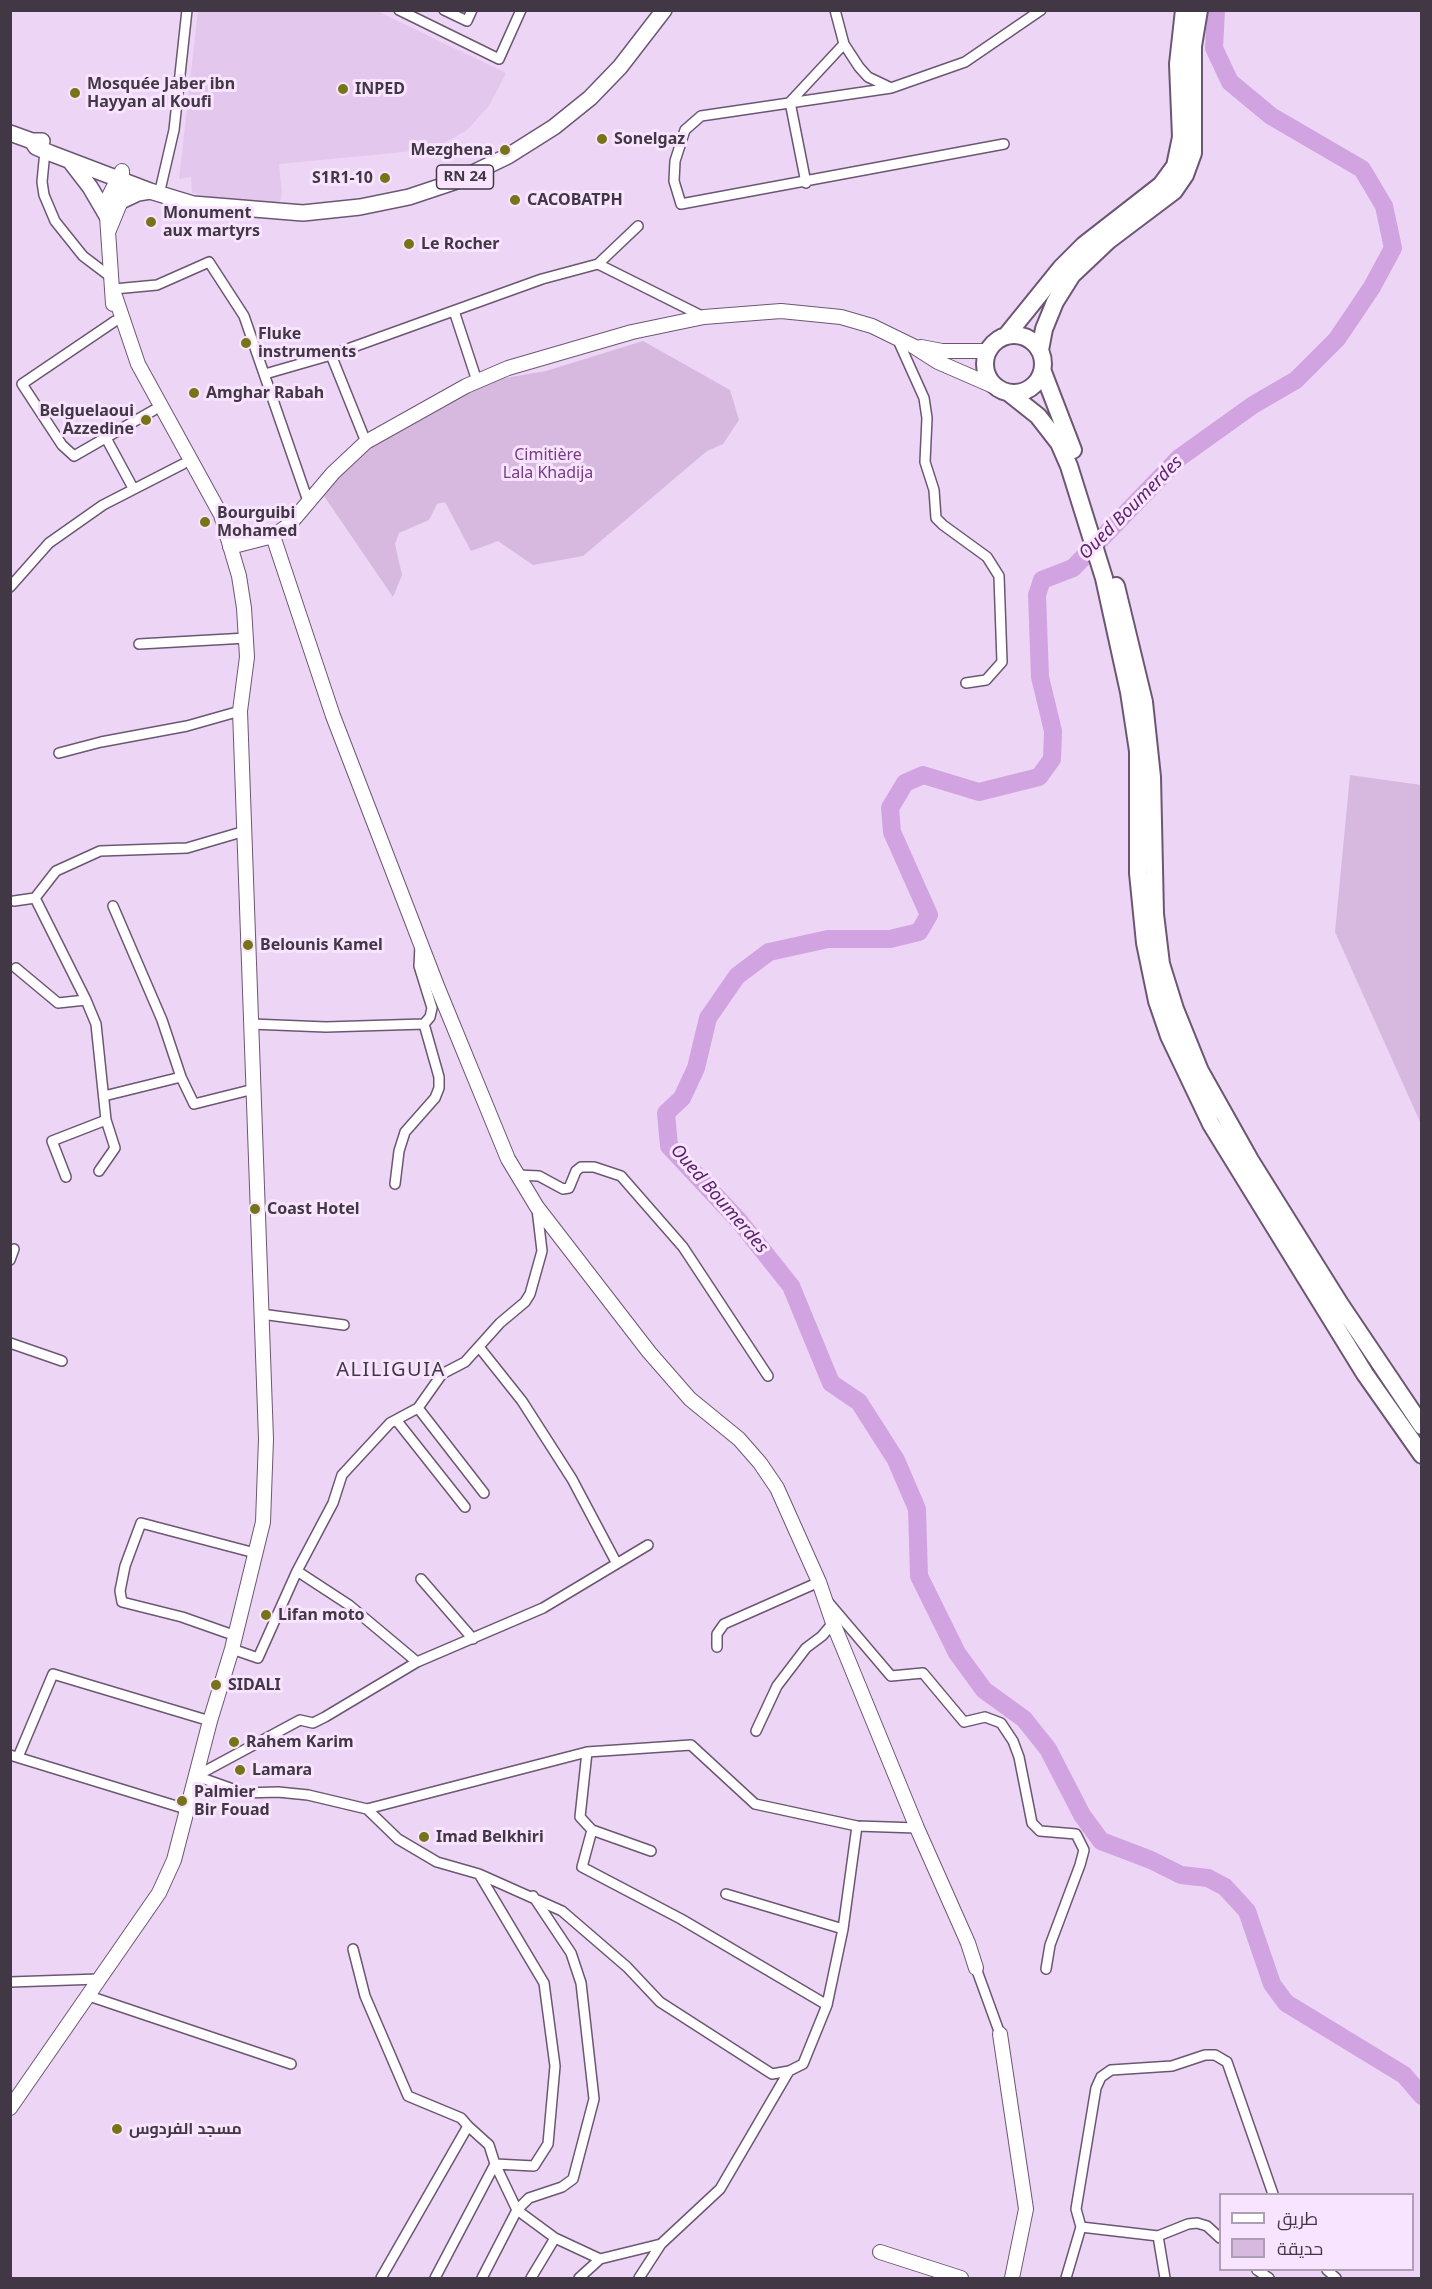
<!DOCTYPE html>
<html>
<head>
<meta charset="utf-8">
<style>
  body { margin:0 }
  #map { position:relative; width:1432px; height:2289px; overflow:hidden; background:#edd5f5; font-family:"Noto Sans",Cairo,sans-serif }
  canvas { display:block }
  .frame { position:absolute; inset:0; border:12px solid #423845; pointer-events:none }
  .legend { position:absolute; left:1219px; top:2193px; width:195px; height:78px; box-sizing:border-box; background:#f8e4fe; border:2px solid #af9fb4; margin:0; padding:8px 10px; list-style:none; font-size:18px; color:#423845 }
  .legend li { display:flex; align-items:center; gap:12px; height:30px }
  .legend b { width:30px; border:2px solid #af9fb4 }
</style>
</head>
<body>
<div id="map">
<canvas width="1432" height="2289"></canvas>
<div class="frame"></div>
<ul class="legend">
<li><b style="height:8px;background:#fff"></b>طريق</li>
<li><b style="height:16px;background:#d7b9e0"></b>حديقة</li>
</ul>
</div>
<script>
const g = document.querySelector('canvas').getContext('2d');
g.lineJoin = 'round';
function fillPath(path, color) { g.fillStyle = color; g.fill(path, 'evenodd'); }
const toPath = rows => new Path2D(rows.map(r => 'M' + r).join(''));
function stroke(path, color, width, dash) { g.strokeStyle = color; g.lineWidth = width; g.lineCap = dash ? 'butt' : 'round'; g.setLineDash(dash || []); g.stroke(path); }
function drawText(font, color, halo, rows, align = 'center') {
  g.font = font + ' "Noto Sans",Cairo,sans-serif'; g.lineWidth = 6; g.setLineDash([]); g.textBaseline = 'middle'; g.strokeStyle = halo; g.fillStyle = color; for (const [text, x, y, turn = 0] of rows) {
    g.save(); g.translate(x, y); g.rotate((+turn || 0) * Math.PI / 180); g.textAlign = isNaN(turn) ? turn : align; if (halo) g.strokeText(text, 0, 0); g.fillText(text, 0, 0); g.restore();
  }
}
const built = toPath([
  [198,11,377,11,506,73,489,106,467,130,434,149,279,164,282,194,279,204,215,198,192,193,191,177,179,179]
]);
const green = toPath([
  [643,341,730,390,739,420,723,444,707,451,583,556,533,565,498,541,471,551,445,502,437,504,429,520,399,533,395,544,402,575,393,597,322,493,342,470,380,437,493,380,546,371],
  [1350,775,1421,785,1421,1124,1335,932]
]);
const river = toPath([
  [1216,10,1214,48,1230,82,1271,116,1362,169,1384,206,1393,248,1372,287,1337,339,1296,380,1253,405,1179,458,1073,568,1042,580,1037,595,1040,677,1053,731,1052,759,1039,777,979,792,923,775,905,783,890,808,892,832,929,915,919,932,890,939,828,939,769,952,737,976,708,1018,696,1068,682,1098,666,1113,669,1146,740,1222,791,1286,831,1383,859,1402,896,1460,917,1509,919,1576,957,1653,984,1690,1024,1719,1048,1749,1082,1815,1101,1841,1151,1860,1181,1875,1208,1878,1225,1887,1247,1911,1272,1984,1286,2003,1404,2075,1422,2096]
]);
const street = toPath([
  [399,10,499,59,521,10],
  [444,10,467,21,472,10],
  [835,10,844,44,859,67,868,77,889,87],
  [1004,144,681,204,674,181,675,161,685,130,701,116,891,88,965,62,1041,10],
  [45,151,42,182,44,195,55,221,83,256,112,278],
  [806,183,790,102,844,44],
  [161,186,174,130,187,10],
  [598,264,638,226],
  [114,289,157,285,209,262,244,316,309,504],
  [454,311,477,381],
  [115,321,22,384,62,445,74,456,154,410],
  [897,338,924,398,927,418,925,462,934,490,936,518,943,525,987,557,999,576,1002,662,986,680,966,683],
  [331,355,366,442],
  [265,374,331,355,542,279,598,264,704,317],
  [106,438,133,488],
  [10,587,49,543,103,505,183,464],
  [139,644,247,638],
  [59,753,101,742,187,726,240,711],
  [35,898,56,871,100,851,187,848,245,831],
  [14,901,35,898,86,1000],
  [113,906,162,1020,181,1077,194,1104,254,1089],
  [16,968,58,1003,86,1000,96,1024,106,1120,115,1148,99,1171],
  [251,1024,326,1027,424,1024,430,1017,432,1008,419,966,420,946],
  [104,1096,181,1077],
  [517,1175,539,1176,563,1189,569,1188,576,1171,581,1167,594,1167,621,1176,683,1247,768,1376],
  [66,1177,52,1141,106,1120],
  [395,1184,399,1151,405,1132,435,1098,439,1088,439,1077,424,1024],
  [10,1260,14,1249],
  [261,1314,344,1325],
  [10,1343,62,1361],
  [479,1347,522,1401,572,1479,616,1562],
  [418,1408,484,1493],
  [397,1421,465,1507],
  [297,1571,349,1605,417,1662],
  [421,1579,473,1639],
  [828,1602,891,1676,923,1673,964,1722,985,1717,1001,1723,1013,1741,1019,1757,1032,1823,1040,1831,1076,1834,1084,1850,1080,1865,1050,1945,1046,1969],
  [236,1636,182,1617,122,1602,120,1591,125,1566,141,1523,255,1553],
  [717,1647,717,1634,724,1624,819,1582],
  [232,1649,258,1658,297,1571,333,1503,342,1475,390,1423,418,1408,442,1374,465,1362,500,1323,525,1302,530,1294,542,1251,537,1209],
  [756,1731,777,1686,806,1648,822,1636,833,1623],
  [587,1752,580,1817,592,1830,582,1867,681,1919,827,2005],
  [10,1755,186,1809],
  [18,1757,53,1674,210,1721],
  [196,1776,244,1793,278,1792,308,1795,367,1809,398,1839,437,1862,479,1874,562,1911,627,1967,660,2002,772,2074,789,2071,803,2064,827,2005,843,1929,857,1826,917,1828],
  [196,1776,300,1720,313,1723,325,1717,417,1662,543,1608,648,1545],
  [367,1809,587,1752,691,1745,755,1804,857,1826],
  [592,1830,651,1851],
  [726,1894,843,1929],
  [353,1949,365,1996,408,2096,461,2118,468,2126],
  [976,1968,1000,2034],
  [10,1982,99,1979],
  [89,1996,291,2064],
  [1158,2236,1165,2278],
  [1220,2238,1207,2226,1197,2223,1188,2224,1158,2236,1081,2227,1076,2209,1096,2088,1101,2077,1111,2070,1172,2066,1205,2055,1215,2055,1227,2062,1273,2194],
  [1257,2270,1269,2278],
  [1327,2270,1336,2278],
  [381,2278,468,2126,489,2145,495,2164,517,2210,555,2238,600,2259,661,2244,720,2189,789,2071],
  [435,2278,495,2164,534,2166,548,2144,555,2066,544,1983,479,1874],
  [482,2278,517,2210,529,2198,562,2187,573,2179,594,2099,581,1983,571,1953,533,1896],
  [531,2278,555,2238],
  [579,2278,600,2259],
  [639,2278,661,2244],
  [1066,2278,1081,2227]
]);
const secondary = toPath([
  [109,230,121,201,122,172],
  [113,304,106,202,122,171],
  [921,347,942,351,988,351],
  [273,536,333,716,437,986,508,1159,537,1207,649,1352,690,1399,739,1439,760,1463,777,1488,819,1582,833,1623,917,1828,968,1943,976,1968],
  [230,547,273,536,289,525,333,473,366,442,466,386,508,368,632,332,704,317,781,311,841,317,872,326,913,346,938,362,1000,389],
  [1000,2034,1026,2209,1012,2278],
  [10,2108,159,1893,174,1860,210,1721,232,1649,263,1522,266,1439,240,711,247,657,244,608,239,576,221,515,138,364,115,296],
  [880,2252,961,2278]
]);
const primary = toPath([
  [10,133,32,141,42,141],
  [32,141,36,147,50,153,150,191,193,204,303,213,360,207,409,197,454,182,508,156,554,127,590,98,620,67,664,10],
  [70,161,90,187,107,216],
  [121,201,138,193,150,191]
]);
const highway = toPath([
  '985 364a29 29 0 1 1 58 0a29 29 0 1 1-58 0Z',
  [1006,336,1061,268,1084,245,1161,185,1175,166,1181,137,1178,64,1184,10],
  [1040,350,1044,329,1055,302,1072,275,1109,240,1174,191,1185,175,1193,153,1193,46,1199,10],
  [1043,372,1073,450],
  [1009,393,1038,416,1059,443,1069,466,1104,578,1129,692,1138,751,1138,873,1145,943,1157,1001,1169,1036,1211,1124,1365,1374,1422,1455],
  [1116,586,1144,702,1152,777,1155,914,1161,964,1175,1009,1200,1071,1250,1160,1340,1304,1422,1426]
]);
const markers = [
  [343,89,6,"#767418"],
  [75,93,6,"#767418"],
  [602,139,6,"#767418"],
  [505,150,6,"#767418"],
  [385,178,6,"#767418"],
  [515,200,6,"#767418"],
  [151,222,6,"#767418"],
  [409,244,6,"#767418"],
  [246,343,6,"#767418"],
  [194,393,6,"#767418"],
  [146,420,6,"#767418"],
  [205,522,6,"#767418"],
  [248,945,6,"#767418"],
  [255,1209,6,"#767418"],
  [266,1615,6,"#767418"],
  [216,1685,6,"#767418"],
  [234,1742,6,"#767418"],
  [240,1770,6,"#767418"],
  [182,1801,6,"#767418"],
  [424,1837,6,"#767418"],
  [117,2129,6,"#767418"]
];
const shields = [
  [465,177,57]
];
const shieldNames = [
  ["RN 24",465,177]
];
const poiNames = [
  ["Mosquée Jaber ibn",87,84],
  ["Hayyan al Koufi",87,102],
  ["INPED",355,89],
  ["Sonelgaz",614,139],
  ["Mezghena",493,150,"right"],
  ["S1R1-10",373,178,"right"],
  ["CACOBATPH",527,200],
  ["Monument",163,213],
  ["aux martyrs",163,231],
  ["Le Rocher",421,244],
  ["Fluke",258,334],
  ["instruments",258,352],
  ["Amghar Rabah",206,393],
  ["Belguelaoui",134,411,"right"],
  ["Azzedine",134,429,"right"],
  ["Bourguibi",217,513],
  ["Mohamed",217,531],
  ["Belounis Kamel",260,945],
  ["Coast Hotel",267,1209],
  ["Lifan moto",278,1615],
  ["SIDALI",228,1685],
  ["Rahem Karim",246,1742],
  ["Lamara",252,1770],
  ["Palmier",194,1792],
  ["Bir Fouad",194,1810],
  ["Imad Belkhiri",436,1837],
  ["مسجد الفردوس",129,2129]
];
const parkNames = [
  ["Cimitière",548,455],
  ["Lala Khadija",548,473]
];
const waterNames = [
  ["Oued Boumerdes",1131,508,-45],
  ["Oued Boumerdes",719,1199,49]
];
const quarterNames = [
  ["ALILIGUIA",391,1370]
];
fillPath(built, '#e4c7ed');
fillPath(green, '#d7b9e0');
stroke(river, '#d2a3e1', 18);
stroke(street, '#6c5773', 12);
stroke(secondary, '#6c5773', 16);
stroke(primary, '#6c5773', 18);
stroke(highway, '#6c5773', 20);
stroke(street, '#fff', 9);
stroke(secondary, '#fff', 14);
stroke(primary, '#fff', 15);
stroke(highway, '#fff', 16);
for (const [x, y, r, color] of markers) { const dot = new Path2D(); dot.arc(x, y, r, 0, 2 * Math.PI); g.fillStyle = color; g.fill(dot); stroke(dot, '#f8e4fe', 2); }
for (const [x, y, w] of shields) { const box = new Path2D(); box.roundRect(x - w / 2, y - 12, w, 24, 4.5); g.fillStyle = '#f8e4fe'; g.fill(box); stroke(box, '#423845', 1.5); }
drawText('bold 15px', '#423845', null, shieldNames);
drawText('bold 16px', '#423845', '#f8e4fe', poiNames, 'left');
drawText('16px', '#753c86', '#f8e4fe', parkNames);
drawText('italic 18px', '#5c236c', '#f8e4fe', waterNames);
g.letterSpacing = '1.5px';
drawText('20px', '#423845', '#f8e4fe', quarterNames);
g.letterSpacing = '0px';
</script>
</body>
</html>
